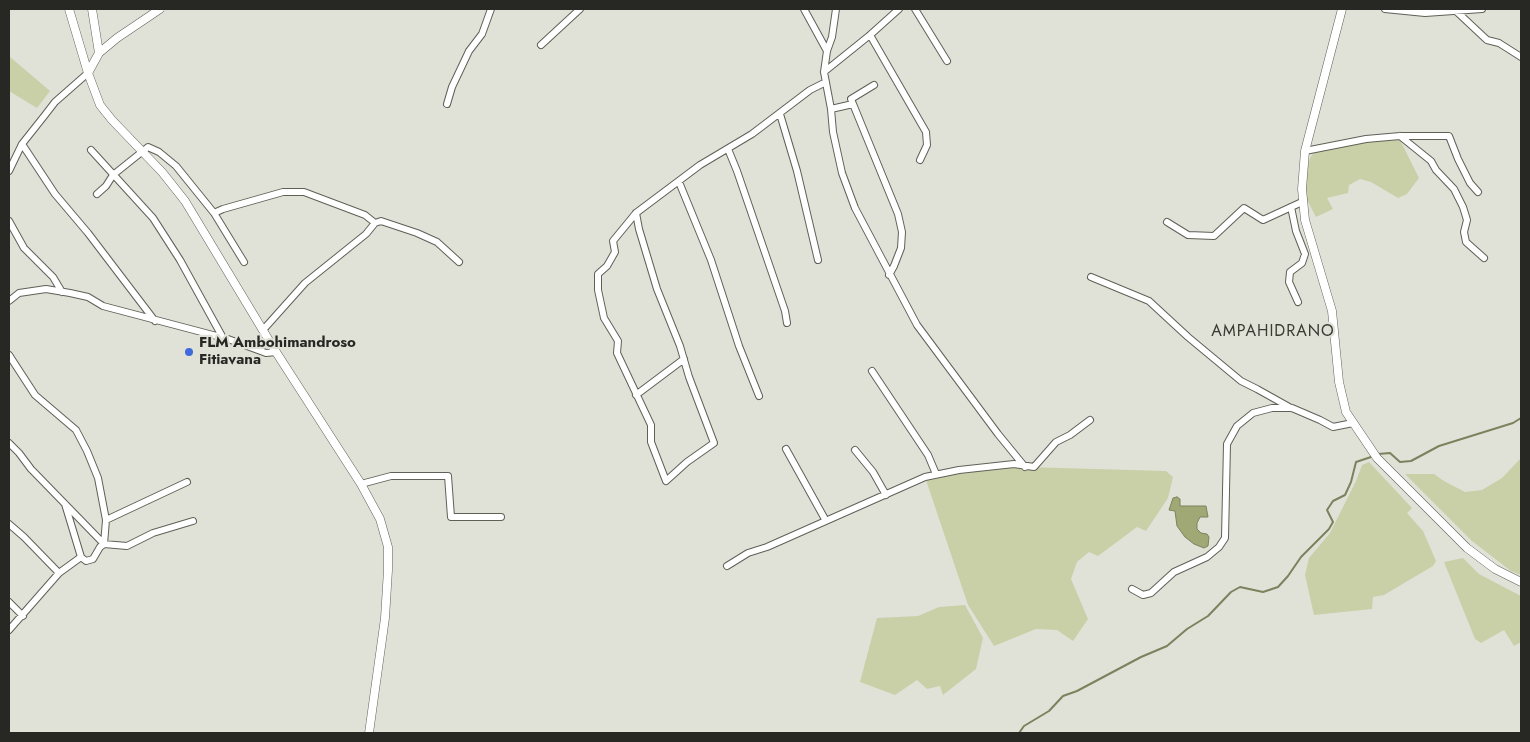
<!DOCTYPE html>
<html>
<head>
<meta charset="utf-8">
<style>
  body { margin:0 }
  #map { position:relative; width:1530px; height:742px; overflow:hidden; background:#e0e2d8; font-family:Jost,sans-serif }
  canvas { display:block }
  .frame { position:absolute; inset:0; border:10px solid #272824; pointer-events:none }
</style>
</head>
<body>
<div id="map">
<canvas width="1530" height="742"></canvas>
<div class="frame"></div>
</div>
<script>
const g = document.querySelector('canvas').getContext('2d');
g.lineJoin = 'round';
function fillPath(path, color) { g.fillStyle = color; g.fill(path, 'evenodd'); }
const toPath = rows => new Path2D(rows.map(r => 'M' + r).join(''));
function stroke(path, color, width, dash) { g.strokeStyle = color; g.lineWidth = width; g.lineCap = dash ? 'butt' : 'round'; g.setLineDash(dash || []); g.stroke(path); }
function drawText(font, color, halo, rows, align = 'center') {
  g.font = font + ' Jost,sans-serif'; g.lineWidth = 4.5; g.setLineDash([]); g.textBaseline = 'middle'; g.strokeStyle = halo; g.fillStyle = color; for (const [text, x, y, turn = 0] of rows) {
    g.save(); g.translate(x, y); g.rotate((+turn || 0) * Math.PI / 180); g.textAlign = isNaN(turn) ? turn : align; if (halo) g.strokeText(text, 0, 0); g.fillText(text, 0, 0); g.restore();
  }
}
const green = toPath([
  [9,56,50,91,37,108,9,91],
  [1400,140,1419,178,1407,194,1398,198,1371,182,1360,179,1349,185,1348,193,1327,198,1333,209,1316,217,1306,198,1304,184,1310,158,1314,152,1369,142],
  [1521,458,1521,575,1511,571,1472,541,1405,474,1434,474,1444,481,1465,492,1482,490,1502,478],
  [1369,462,1412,508,1407,513,1423,531,1436,561,1433,566,1384,595,1373,597,1372,609,1314,615,1305,575,1309,558,1330,533,1356,481,1362,465],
  [1014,464,1025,467,1166,471,1173,477,1168,498,1146,531,1137,527,1098,556,1089,552,1077,562,1071,579,1088,619,1073,641,1057,630,1036,629,994,646,968,605,925,477],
  [1463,558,1479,574,1521,596,1521,642,1514,646,1504,630,1481,643,1475,639,1444,562],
  [965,605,983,638,976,669,943,695,940,686,927,689,917,680,895,695,860,682,877,618,918,616,939,607]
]);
const water = toPath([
  [1177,497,1180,499,1180,506,1206,506,1208,517,1200,517,1197,523,1197,529,1201,533,1207,534,1209,537,1208,546,1204,548,1194,544,1185,537,1177,526,1175,511,1169,510,1173,498,1177,497]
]);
const stream = toPath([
  [1378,454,1390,453,1400,462,1411,461,1439,446,1513,423,1521,418],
  [1019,733,1024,726,1049,711,1063,696,1077,691,1141,657,1167,646,1187,629,1208,616,1231,592,1240,587,1263,592,1278,587,1288,576,1301,557,1329,529,1333,522,1327,510,1333,501,1345,495,1351,482,1356,462,1374,456]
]);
const minor = toPath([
  [804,9,827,51,824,72,831,109,833,132,842,173,855,208,917,325,998,434,1025,467],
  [915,9,947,61],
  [1385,9,1425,13,1482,9],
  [1455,10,1487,40,1499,43,1521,57],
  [870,35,926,132,927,145,920,160],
  [541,45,580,9],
  [827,51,832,37,836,9],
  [824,72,870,35,899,9],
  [447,104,452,87,469,51,482,34,491,9],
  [853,104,898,214,902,232,901,248,894,266,889,275],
  [831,109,853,104,851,99,874,85],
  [780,114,797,171,818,260],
  [1400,136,1431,161,1436,170,1454,189,1463,207,1467,220,1464,232,1466,242,1484,258],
  [22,144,55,194,88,233,155,321],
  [728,149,737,171,785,311,787,323],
  [91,150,153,218,180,260,223,338],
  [1305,151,1366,139,1400,136,1449,136,1458,159,1470,183,1478,192],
  [9,171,22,144,45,115,55,102,88,73],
  [679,182,711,260,739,346,759,396],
  [97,194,106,186,113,175,148,147,159,152,176,166,214,213,244,262],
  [1291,207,1296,231,1305,254,1302,263,1290,272,1289,282,1298,302],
  [214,213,223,209,283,192,304,192,365,215,375,223],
  [636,213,639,229,657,289,680,346,689,377,714,443,687,462,666,481,651,442,651,425,617,353,618,341,604,318,598,290,598,274,607,266,615,252,613,241,636,213,700,165,752,134,810,90,826,82],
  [9,221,24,248,53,277,62,292],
  [1167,222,1188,235,1214,236,1244,208,1263,220,1302,202],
  [1091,277,1149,301,1188,337,1241,381,1257,389,1291,408],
  [9,301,19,293,46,289,70,293,88,297,103,306,228,339,266,353,276,352],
  [263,330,305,283,366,234,375,223,381,221,417,233,437,242,459,262],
  [9,355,35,395,76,430,87,451,98,478,106,520,104,544,100,547,93,559,86,561,81,557,65,504],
  [872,371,928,455,936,474],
  [636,395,684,359],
  [9,443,19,453,31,469,104,544,127,546,153,533,193,521],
  [786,449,826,521],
  [855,450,873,472,886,495],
  [361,484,391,476,448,476,451,517,501,517],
  [106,520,187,482],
  [9,524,24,537,59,573],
  [727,566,748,553,767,547,925,477,959,470,1014,464,1034,467,1056,442,1070,435,1090,420],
  [1132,589,1143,595,1151,593,1174,572,1207,557,1219,547,1225,538,1227,444,1237,426,1253,413,1272,408,1292,408,1320,420,1333,427,1353,423],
  [9,602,23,616],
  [9,630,59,573,81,557]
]);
const tertiary = toPath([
  [69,9,88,73,100,105,112,120,162,172,185,201,276,352,361,484,380,519,388,547,388,570,385,618,369,733],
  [92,9,99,53],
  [1342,9,1305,151,1302,189,1305,220,1332,311,1339,382,1346,412,1377,458,1467,548,1495,569,1521,582],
  [88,73,99,53,117,38,160,9]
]);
const markers = [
  [189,352,5,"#406adb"]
];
const poiNames = [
  ["FLM Ambohimandroso",199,343],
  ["Fitiavana",199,360]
];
const neighbourhoodNames = [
  ["AMPAHIDRANO",1273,332]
];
fillPath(green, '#c9d0a8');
fillPath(water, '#a0a875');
stroke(water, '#7c825d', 1);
stroke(stream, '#7c825d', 2);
stroke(minor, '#5f6057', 8);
stroke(tertiary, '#5f6057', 9);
stroke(minor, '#fff', 6);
stroke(tertiary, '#fff', 8);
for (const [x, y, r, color] of markers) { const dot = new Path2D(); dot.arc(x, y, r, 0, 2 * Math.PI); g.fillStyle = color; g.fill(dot); stroke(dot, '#e0e2d8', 2); }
drawText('bold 15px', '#272824', '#e0e2d8', poiNames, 'left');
g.letterSpacing = '1px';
drawText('16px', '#393b32', '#e0e2d8', neighbourhoodNames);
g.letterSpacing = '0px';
</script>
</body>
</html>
